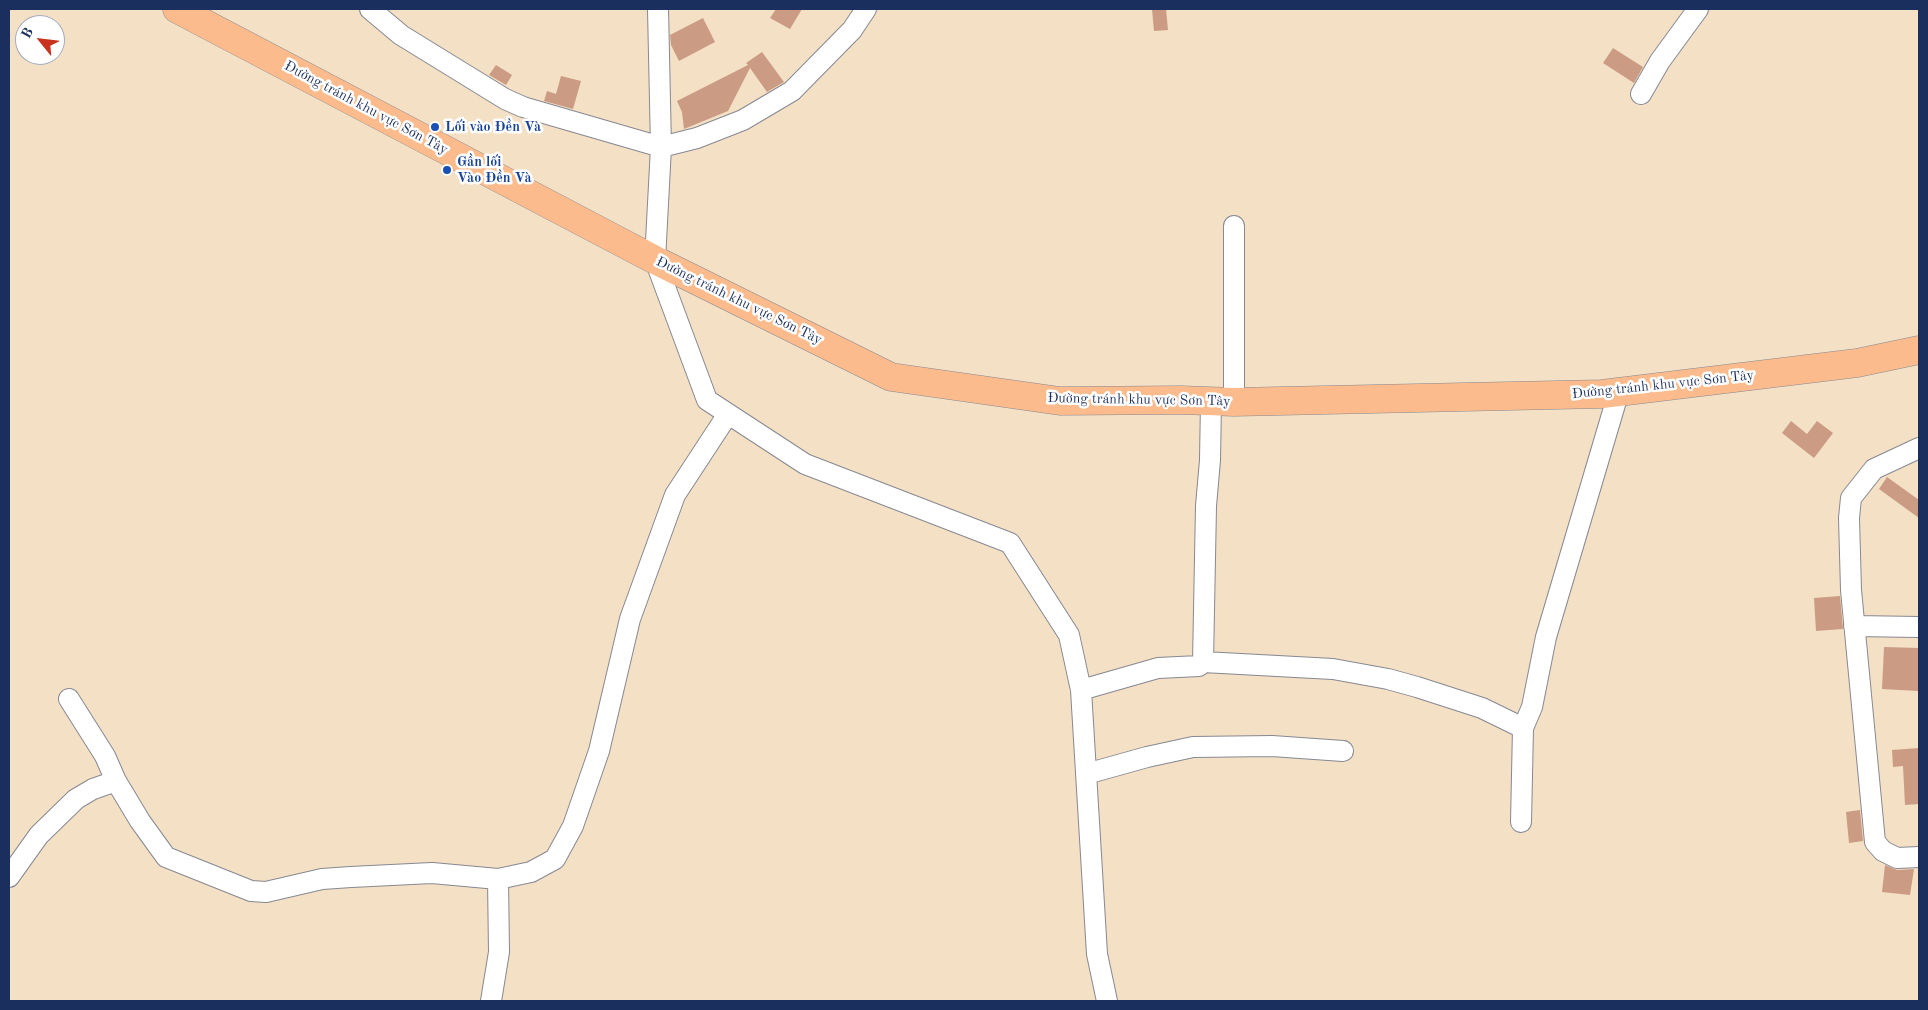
<!DOCTYPE html>
<html>
<head>
<meta charset="utf-8">
<style>
  body { margin:0 }
  #map { position:relative; width:1928px; height:1010px; overflow:hidden; background:#f3e0c5; font-family:"Old Standard TT",serif }
  canvas { display:block }
  .frame { position:absolute; inset:0; border:10px solid #1b2f5e; pointer-events:none }
  .north { position:absolute; left:15px; top:15px; width:50px; height:50px; box-sizing:border-box; background:#fff; border:1px solid #a4acbf; border-radius:50%; rotate:299deg; font-size:14px; font-weight:700; line-height:20px; text-align:center; color:#1b2f5e }
  .north::after { content:''; display:block; margin:auto; width:18px; height:22px; background:#c8321e; clip-path:polygon(50% 0,100% 100%,50% 72%,0 100%) }
</style>
</head>
<body>
<div id="map">
<canvas width="1928" height="1010"></canvas>
<div class="frame"></div>
<div class="north">B</div>
</div>
<script>
const g = document.querySelector('canvas').getContext('2d');
g.lineJoin = 'round';
function fillPath(path, color) { g.fillStyle = color; g.fill(path, 'evenodd'); }
const toPath = rows => new Path2D(rows.map(r => 'M' + r).join(''));
function stroke(path, color, width, dash) { g.strokeStyle = color; g.lineWidth = width; g.lineCap = dash ? 'butt' : 'round'; g.setLineDash(dash || []); g.stroke(path); }
function drawText(font, color, halo, rows, align = 'center') {
  g.font = font + ' "Old Standard TT",serif'; g.lineWidth = 5; g.setLineDash([]); g.textBaseline = 'middle'; g.strokeStyle = halo; g.fillStyle = color; for (const [text, x, y, turn = 0] of rows) {
    g.save(); g.translate(x, y); g.rotate((+turn || 0) * Math.PI / 180); g.textAlign = isNaN(turn) ? turn : align; if (halo) g.strokeText(text, 0, 0); g.fillText(text, 0, 0); g.restore();
  }
}
const building = toPath([
  [776,9,802,9,790,29,770,18],
  [1152,9,1166,9,1168,30,1154,31],
  [703,18,715,42,679,61,671,45,670,35],
  [1613,48,1643,67,1634,83,1603,63],
  [762,52,784,82,767,92,750,68,728,111,684,129,682,112,677,101,748,65,746,63],
  [496,65,512,75,506,85,489,75],
  [561,76,581,81,573,109,544,101,547,91,556,94],
  [1791,421,1807,434,1817,421,1833,433,1814,458,1782,433],
  [1887,477,1919,500,1919,518,1879,489],
  [1840,596,1843,629,1816,631,1814,598],
  [1884,647,1919,648,1918,691,1882,689],
  [1919,748,1919,804,1905,805,1903,766,1893,767,1892,750],
  [1860,810,1863,841,1849,843,1846,812],
  [1885,865,1897,870,1914,869,1910,895,1882,892]
]);
const minor = toPath([
  [370,9,401,35,505,99,523,107,661,147,697,138,743,120,792,91,852,30,866,9],
  [658,9,661,147,655,260,707,400,805,464,1010,543,1069,635,1081,690,1097,954,1107,1001],
  [1641,94,1660,61,1698,9],
  [1234,402,1234,226],
  [1919,448,1874,469,1851,498,1849,518,1851,590,1875,842,1883,851,1897,858,1919,857],
  [1854,626,1919,627],
  [1203,662,1206,506,1210,460,1211,402],
  [1081,690,1158,668,1199,666,1203,662,1333,669,1388,679,1417,687,1482,708,1523,728,1532,707,1546,637,1619,391],
  [69,699,105,756,116,781],
  [1086,774,1147,757,1193,747,1272,746,1343,751],
  [1521,822,1523,728],
  [9,877,39,835,76,799,93,789,116,781,140,821,166,857,251,891,266,892,322,879,351,877,432,873,498,879,531,872,555,859,573,826,599,751,630,619,675,495,728,414],
  [491,1001,499,952,498,879]
]);
const highway = toPath([
  [177,9,655,260,891,377,1060,401,1181,400,1234,402,1602,394,1857,363,1919,350]
]);
const markers = [
  [435,127,5,"#1a4fb4"],
  [447,170,5,"#1a4fb4"]
];
const streetNames = [
  ["Đường tránh khu vực Sơn Tây",366,108,28],
  ["Đường tránh khu vực Sơn Tây",739,301,26],
  ["Đường tránh khu vực Sơn Tây",1663,385,-6],
  ["Đường tránh khu vực Sơn Tây",1139,400,1]
];
const transitNames = [
  ["Lối vào Đền Và",445,127],
  ["Gần lối",457,162],
  ["Vào Đền Và",457,178]
];
fillPath(building, '#cb9b84');
stroke(minor, '#878892', 22);
stroke(highway, '#878892', 29);
stroke(minor, '#fff', 20);
stroke(highway, '#fbbb8c', 28);
for (const [x, y, r, color] of markers) { const dot = new Path2D(); dot.arc(x, y, r, 0, 2 * Math.PI); g.fillStyle = color; g.fill(dot); stroke(dot, '#fff', 2); }
drawText('14px', '#1b2f5e', '#fff', streetNames);
drawText('bold 14px', '#164399', '#fff', transitNames, 'left');
</script>
</body>
</html>
